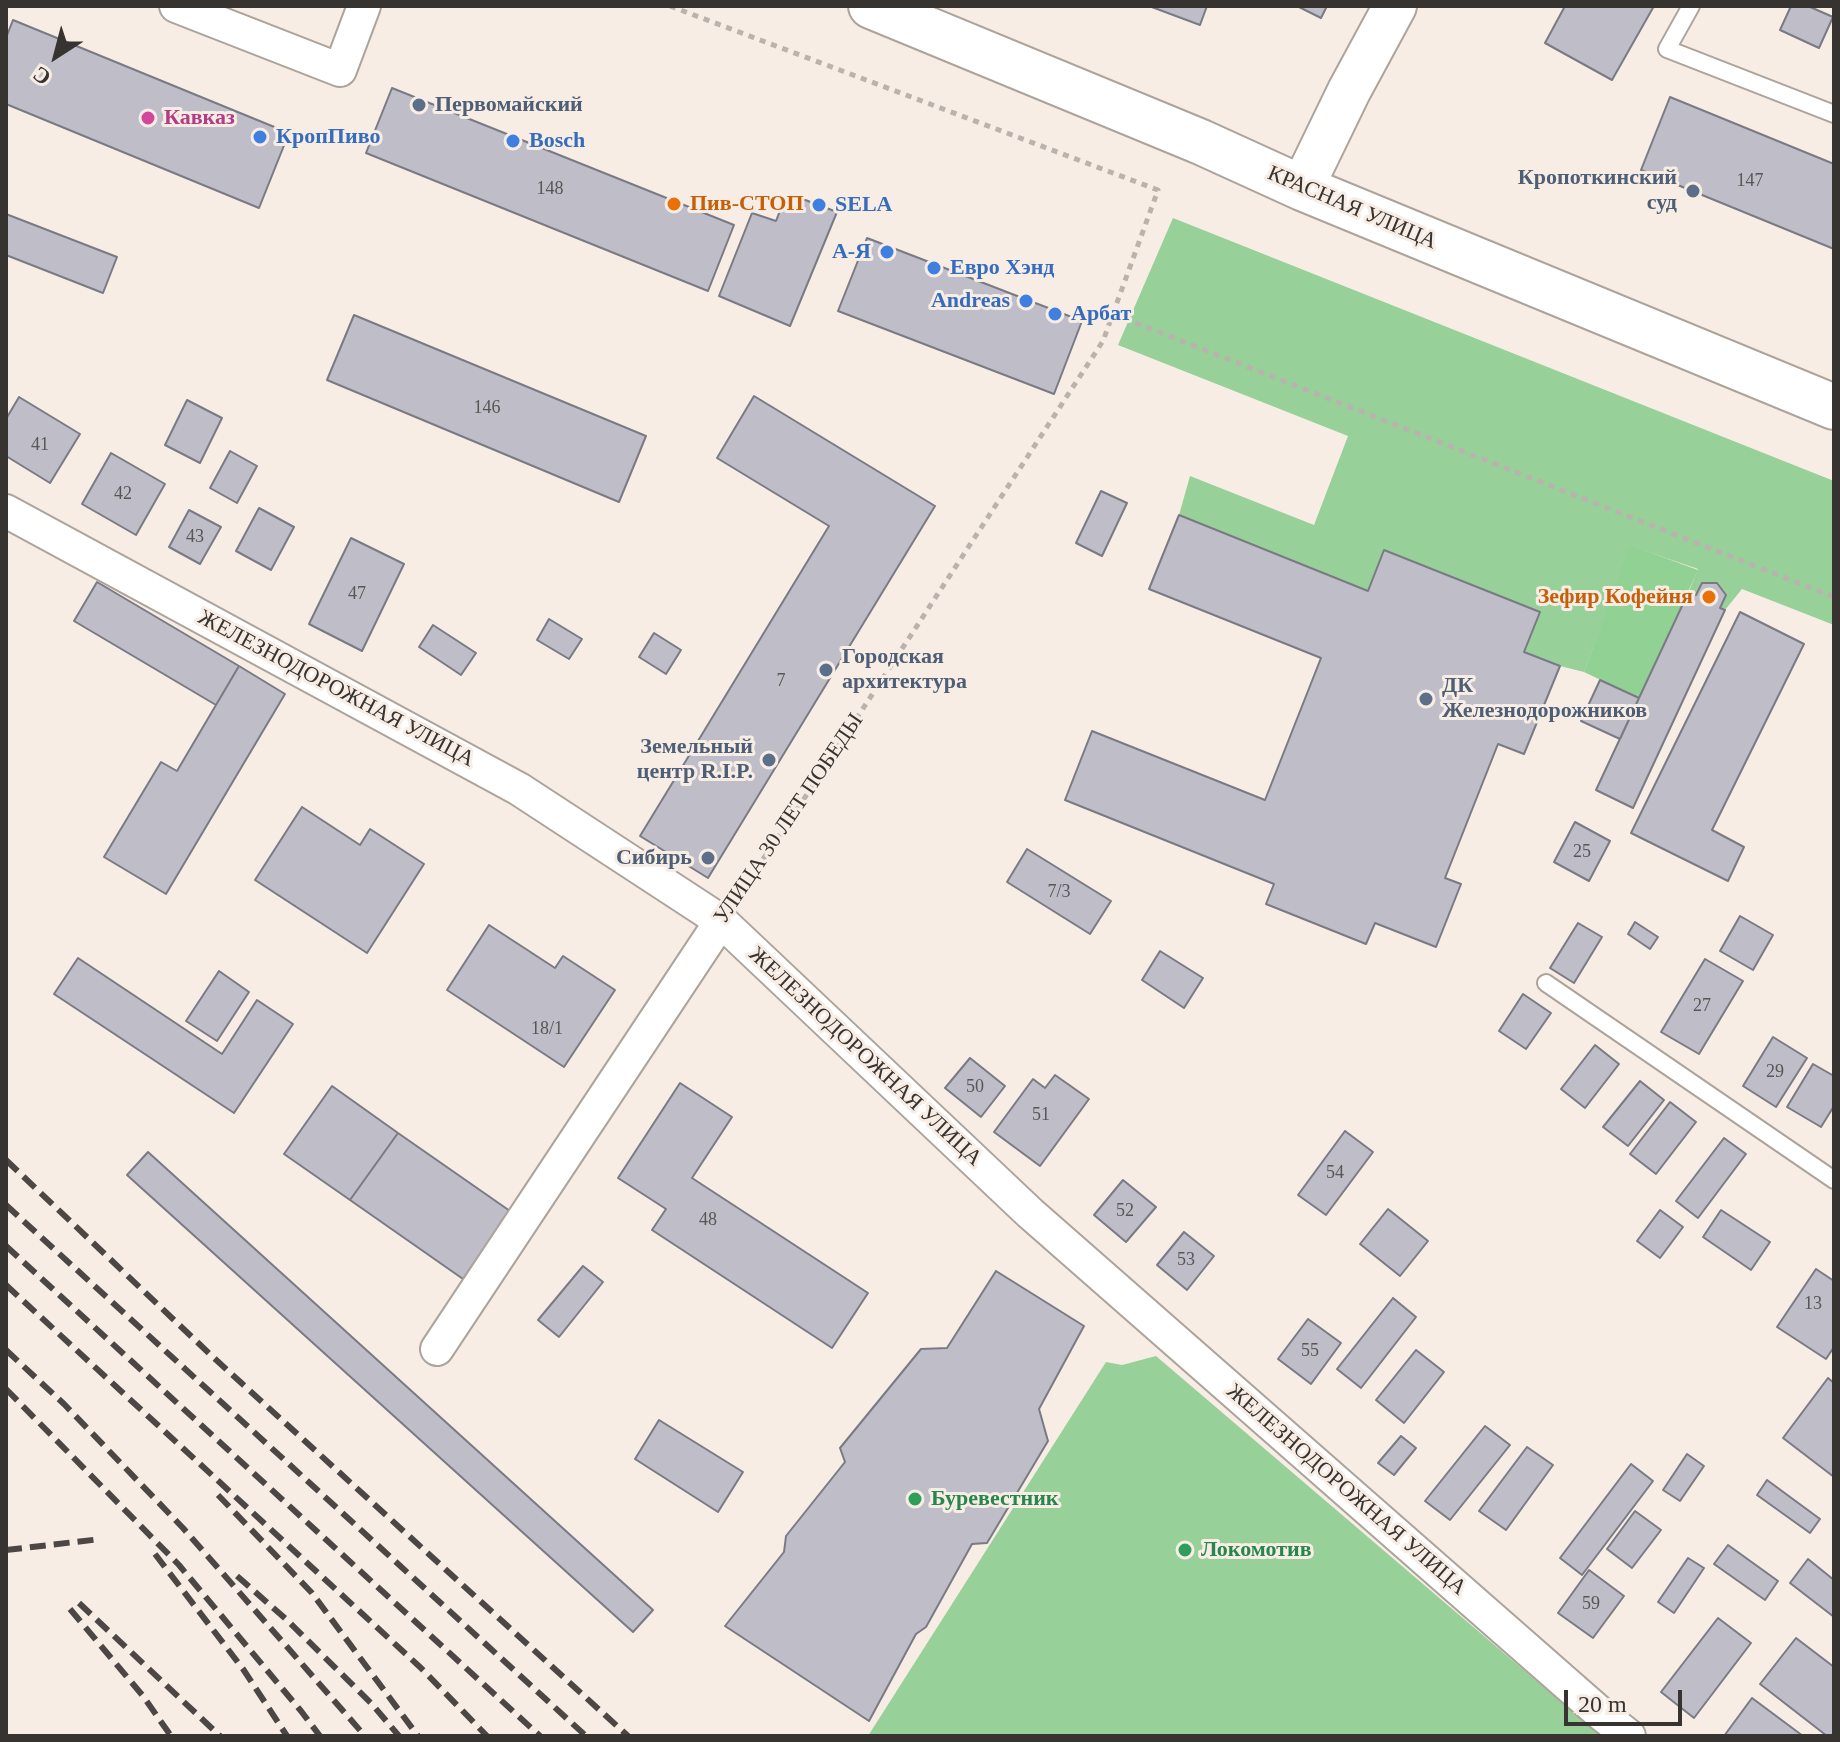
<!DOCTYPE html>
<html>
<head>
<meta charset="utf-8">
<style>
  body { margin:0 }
  #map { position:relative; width:1840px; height:1742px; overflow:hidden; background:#f7ede5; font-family:"Times New Roman",serif }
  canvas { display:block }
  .frame { position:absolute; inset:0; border:8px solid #373330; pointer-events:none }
  .north { position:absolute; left:16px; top:16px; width:80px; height:80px; -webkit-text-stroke:6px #f7ede5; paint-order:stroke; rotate:216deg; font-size:22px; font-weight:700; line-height:32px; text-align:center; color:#373330 }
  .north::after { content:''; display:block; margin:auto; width:28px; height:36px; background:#373330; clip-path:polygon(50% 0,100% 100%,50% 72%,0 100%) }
  .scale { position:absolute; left:1564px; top:1690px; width:118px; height:36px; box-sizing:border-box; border:4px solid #373330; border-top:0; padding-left:10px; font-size:24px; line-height:28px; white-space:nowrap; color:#373330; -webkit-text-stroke:6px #f7ede5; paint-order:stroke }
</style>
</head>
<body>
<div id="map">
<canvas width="1840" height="1742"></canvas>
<div class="frame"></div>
<div class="north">С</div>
<div class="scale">20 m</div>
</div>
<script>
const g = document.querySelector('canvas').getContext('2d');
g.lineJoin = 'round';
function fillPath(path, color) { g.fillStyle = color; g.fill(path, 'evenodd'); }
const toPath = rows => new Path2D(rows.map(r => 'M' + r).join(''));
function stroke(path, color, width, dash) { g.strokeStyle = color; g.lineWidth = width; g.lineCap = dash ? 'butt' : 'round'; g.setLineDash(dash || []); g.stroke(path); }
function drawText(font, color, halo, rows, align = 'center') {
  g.font = font + ' "Times New Roman",serif'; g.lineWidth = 6; g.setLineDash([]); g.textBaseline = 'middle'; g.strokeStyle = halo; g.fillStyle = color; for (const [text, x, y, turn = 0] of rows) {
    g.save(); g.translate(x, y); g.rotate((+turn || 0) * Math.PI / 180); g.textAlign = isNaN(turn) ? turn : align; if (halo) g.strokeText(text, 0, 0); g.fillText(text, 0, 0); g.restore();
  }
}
const green = toPath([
  [1173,218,1834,481,1834,625,1742,589,1725,610,1720,608,1726,595,1718,583,1702,583,1696,595,1689,591,1698,569,1631,546,1584,672,1560,666,1524,652,1540,612,1385,550,1368,591,1179,515,1190,476,1314,525,1348,436,1118,345],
  [1156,1356,1601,1736,868,1736,1106,1362,1122,1365]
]);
const forest = toPath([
  [1630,545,1698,570,1639,698,1584,672]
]);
const building = toPath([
  [1149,6,1207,6,1200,25,1149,6],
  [1297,6,1327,6,1321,18,1297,6],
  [1565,6,1654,6,1612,80,1545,43,1565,6],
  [1791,6,1808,6,1833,17,1819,48,1780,30,1791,6],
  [13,20,289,133,259,208,6,104,6,38,13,20],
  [392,88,734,225,708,291,366,153,392,88],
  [1670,97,1834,164,1834,249,1641,170,1670,97],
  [800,198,837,212,790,326,719,296,752,213,776,221,781,208,789,201,800,198],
  [6,214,117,257,103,293,6,255,6,214],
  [867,238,1082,321,1054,394,838,311,867,238],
  [354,315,646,436,619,502,327,380,354,315],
  [754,396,935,506,708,878,640,836,829,526,717,458,754,396],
  [19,397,80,434,50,483,6,456,6,419,19,397],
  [187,400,222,418,200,463,165,445,187,400],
  [230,451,257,466,237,503,210,488,230,451],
  [111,453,165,484,136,535,82,504,111,453],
  [1101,491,1127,503,1102,556,1076,543,1101,491],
  [259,508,294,527,271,570,236,551,259,508],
  [189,510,221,527,200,564,169,547,189,510],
  [1179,515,1368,591,1384,550,1540,612,1524,652,1560,666,1524,754,1498,744,1445,878,1461,884,1436,947,1375,923,1366,944,1266,904,1274,884,1065,800,1092,731,1265,800,1321,658,1149,589,1179,515],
  [351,538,404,564,362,651,309,624,351,538],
  [97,582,239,666,216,705,74,621,97,582],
  [1702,583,1717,583,1726,595,1720,608,1725,610,1633,808,1596,790,1689,591,1696,595,1702,583],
  [1740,612,1804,644,1712,830,1744,847,1728,881,1631,833,1740,612],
  [549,619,582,639,569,659,537,640,549,619],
  [433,625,476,653,461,675,419,647,433,625],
  [654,633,681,650,666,674,639,657,654,633],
  [239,666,285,694,166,894,104,857,161,762,177,771,239,666],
  [1600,680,1639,698,1620,739,1581,721,1600,680],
  [302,807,360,845,370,829,424,864,367,953,255,880,302,807],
  [1575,822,1610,841,1589,881,1554,862,1575,822],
  [1027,849,1111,901,1090,934,1007,882,1027,849],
  [1740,916,1773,935,1753,970,1720,951,1740,916],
  [1635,922,1658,937,1650,949,1628,934,1635,922],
  [1578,923,1602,937,1574,983,1550,968,1578,923],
  [489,925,555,968,563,956,615,990,564,1067,447,990,489,925],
  [1160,951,1203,978,1184,1008,1142,980,1160,951],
  [78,958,222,1054,257,1000,293,1024,234,1113,54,994,78,958],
  [1705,959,1743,981,1699,1054,1661,1032,1705,959],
  [219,971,249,992,217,1041,186,1021,219,971],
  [1523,994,1551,1013,1526,1049,1499,1031,1523,994],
  [1773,1037,1807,1058,1776,1107,1743,1086,1773,1037],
  [1595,1045,1619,1064,1585,1108,1561,1089,1595,1045],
  [970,1058,1005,1086,981,1117,945,1088,970,1058],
  [1813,1064,1834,1076,1834,1106,1821,1127,1787,1107,1813,1064],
  [1055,1075,1089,1099,1040,1166,994,1132,1033,1079,1045,1088,1055,1075],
  [1640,1081,1664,1100,1628,1146,1603,1127,1640,1081],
  [680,1083,732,1117,692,1178,868,1293,832,1348,652,1230,666,1209,618,1178,680,1083],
  [332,1086,398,1133,350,1200,284,1154,332,1086],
  [1670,1102,1696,1122,1656,1174,1630,1154,1670,1102],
  [1345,1131,1373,1152,1326,1215,1298,1195,1345,1131],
  [398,1133,510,1211,463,1279,350,1200,398,1133],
  [1724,1138,1746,1154,1698,1218,1676,1201,1724,1138],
  [148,1152,653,1610,633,1632,127,1175,148,1152],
  [1123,1180,1156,1207,1126,1242,1094,1215,1123,1180],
  [1388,1209,1428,1241,1400,1276,1360,1244,1388,1209],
  [1660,1210,1683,1227,1660,1258,1637,1241,1660,1210],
  [1721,1210,1770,1242,1751,1270,1703,1237,1721,1210],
  [1184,1232,1214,1256,1187,1290,1157,1265,1184,1232],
  [583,1266,603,1282,559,1337,538,1320,583,1266],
  [1816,1269,1834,1281,1834,1347,1826,1359,1777,1327,1816,1269],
  [996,1271,1084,1326,1039,1409,1048,1441,987,1543,972,1544,926,1627,916,1634,869,1721,725,1626,784,1552,786,1536,845,1462,840,1448,921,1349,947,1348,996,1271],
  [1393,1298,1416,1317,1361,1388,1337,1369,1393,1298],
  [1308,1319,1341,1343,1311,1384,1278,1359,1308,1319],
  [1416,1350,1444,1372,1404,1423,1376,1400,1416,1350],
  [1828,1378,1834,1383,1834,1477,1783,1438,1828,1378],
  [659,1420,743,1472,718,1512,635,1459,659,1420],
  [1485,1426,1510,1445,1450,1520,1425,1501,1485,1426],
  [1401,1436,1416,1448,1394,1475,1378,1463,1401,1436],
  [1527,1447,1553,1465,1506,1530,1479,1511,1527,1447],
  [1687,1454,1704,1466,1680,1501,1663,1490,1687,1454],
  [1631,1464,1653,1481,1582,1575,1560,1558,1631,1464],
  [1767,1480,1820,1519,1810,1533,1757,1495,1767,1480],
  [1635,1511,1661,1530,1632,1568,1607,1549,1635,1511],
  [1728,1545,1778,1581,1765,1600,1714,1564,1728,1545],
  [1688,1558,1704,1568,1674,1613,1658,1602,1688,1558],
  [1808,1559,1834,1580,1834,1617,1790,1583,1808,1559],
  [1589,1570,1624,1596,1593,1638,1558,1613,1589,1570],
  [1718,1618,1751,1643,1694,1718,1661,1692,1718,1618],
  [1796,1638,1834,1667,1834,1736,1827,1736,1760,1684,1796,1638],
  [1752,1698,1803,1736,1724,1736,1752,1698]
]);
const path = toPath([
  [670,6,1158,190,1103,341,800,805,740,893],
  [1113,314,1834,597]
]);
const service = toPath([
  [1691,6,1667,49,1834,114],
  [1546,983,1834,1180]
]);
const minor = toPath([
  [176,6,340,70,364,6],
  [6,511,519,789,721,921,1030,1213,1600,1713,1629,1736],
  [437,1349,721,921]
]);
const tertiary = toPath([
  [1302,188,1349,91,1395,6]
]);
const secondary = toPath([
  [871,6,1201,142,1302,188,1834,407]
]);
const rail = toPath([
  [6,1160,214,1358,628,1736],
  [6,1205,586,1736],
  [6,1246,540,1736],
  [6,1285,421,1668,487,1736],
  [6,1350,64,1404,183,1528,365,1736],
  [6,1389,179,1565,301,1711,320,1736],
  [218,1495,312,1593,418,1736],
  [6,1550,101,1539],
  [155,1554,243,1669,287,1736],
  [237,1576,287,1620,371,1703,399,1736],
  [79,1603,220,1736],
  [70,1609,143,1696,171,1736]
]);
const markers = [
  [419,105,8,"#5c6f8a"],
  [148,118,8,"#d1479c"],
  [260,137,8,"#3f7fe0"],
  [513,141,8,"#3f7fe0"],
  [1693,191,8,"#5c6f8a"],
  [674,204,8,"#e8710a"],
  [819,205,8,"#3f7fe0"],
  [887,252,8,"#3f7fe0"],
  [934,268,8,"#3f7fe0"],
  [1026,301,8,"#3f7fe0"],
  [1055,314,8,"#3f7fe0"],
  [1709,597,8,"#e8710a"],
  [826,670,8,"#5c6f8a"],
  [1426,699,8,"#5c6f8a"],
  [769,760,8,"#5c6f8a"],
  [708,858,8,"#5c6f8a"],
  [915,1499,8,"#2e9e5b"],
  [1185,1550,8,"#2e9e5b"]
];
const numberNames = [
  ["147",1750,181],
  ["148",550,189],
  ["146",487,408],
  ["41",40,445],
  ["42",123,494],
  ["43",195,537],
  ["47",357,594],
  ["7",781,681],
  ["25",1582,852],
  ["7/3",1059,892],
  ["27",1702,1006],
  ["18/1",547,1029],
  ["29",1775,1072],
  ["50",975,1087],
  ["51",1041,1115],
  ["54",1335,1173],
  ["52",1125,1211],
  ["48",708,1220],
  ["53",1186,1260],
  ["13",1813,1304],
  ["55",1310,1351],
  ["59",1591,1604]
];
const serviceNames = [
  ["Первомайский",435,105],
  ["Кропоткинский",1677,178,"right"],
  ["суд",1677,203,"right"],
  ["Городская",842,657],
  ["архитектура",842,682],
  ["ДК",1442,686],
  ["Железнодорожников",1442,711],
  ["Земельный",753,747,"right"],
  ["центр R.I.P.",753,772,"right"],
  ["Сибирь",692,858,"right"]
];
const hotelNames = [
  ["Кавказ",164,118]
];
const shopNames = [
  ["КропПиво",276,137],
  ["Bosch",529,141],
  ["SELA",835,205],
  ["А-Я",871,252,"right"],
  ["Евро Хэнд",950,268],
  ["Andreas",1010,301,"right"],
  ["Арбат",1071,314]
];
const foodNames = [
  ["Пив-СТОП",690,204],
  ["Зефир Кофейня",1693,597,"right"]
];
const streetNames = [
  ["КРАСНАЯ УЛИЦА",1352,208,23],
  ["ЖЕЛЕЗНОДОРОЖНАЯ УЛИЦА",336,689,28],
  ["УЛИЦА 30 ЛЕТ ПОБЕДЫ",789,819,-56],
  ["ЖЕЛЕЗНОДОРОЖНАЯ УЛИЦА",865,1057,43],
  ["ЖЕЛЕЗНОДОРОЖНАЯ УЛИЦА",1346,1490,41]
];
const leisureNames = [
  ["Буревестник",931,1499],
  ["Локомотив",1201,1550]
];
fillPath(green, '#98d09a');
fillPath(forest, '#91d194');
fillPath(building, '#bebdc8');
stroke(building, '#7a7a84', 2);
stroke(service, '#aca39b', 20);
stroke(minor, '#aca39b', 36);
stroke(tertiary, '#aca39b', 46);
stroke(secondary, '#aca39b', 48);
stroke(path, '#bab2ac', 5, [6, 6]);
stroke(service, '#fff', 16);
stroke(minor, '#fff', 32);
stroke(tertiary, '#fff', 42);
stroke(secondary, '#fff', 44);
stroke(rail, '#4c4744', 6, [16, 8]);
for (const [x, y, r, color] of markers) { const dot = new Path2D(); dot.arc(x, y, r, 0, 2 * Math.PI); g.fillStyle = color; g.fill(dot); stroke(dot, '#f7ede5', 3); }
drawText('18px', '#595656', null, numberNames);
drawText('bold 22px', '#4e5e75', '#f7ede5', serviceNames, 'left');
drawText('bold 22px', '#b23c85', '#f7ede5', hotelNames, 'left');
drawText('bold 22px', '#366cbe', '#f7ede5', shopNames, 'left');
drawText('bold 22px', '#c56008', '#f7ede5', foodNames, 'left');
drawText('22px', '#373330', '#f7ede5', streetNames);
drawText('bold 22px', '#27864d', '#f7ede5', leisureNames, 'left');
</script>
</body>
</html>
